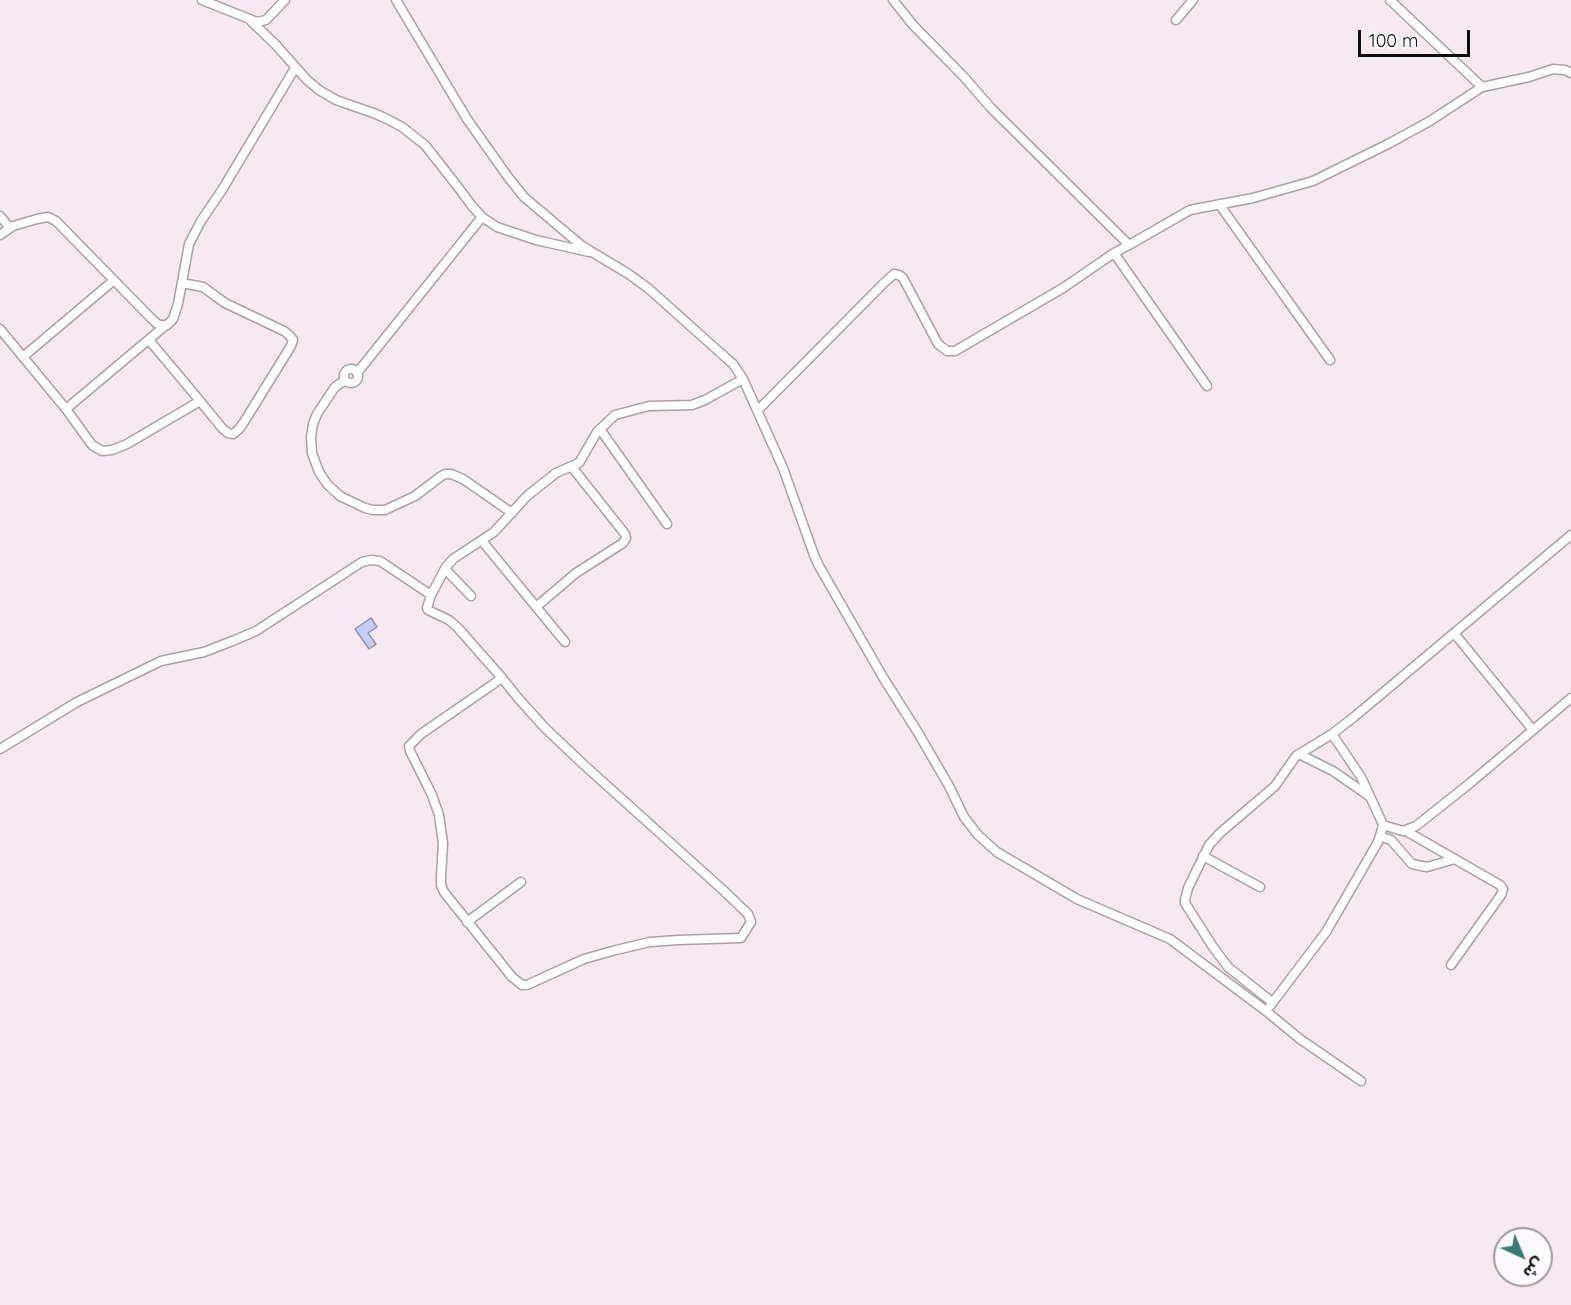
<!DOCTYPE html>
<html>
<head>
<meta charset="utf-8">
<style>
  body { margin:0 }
  #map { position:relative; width:1571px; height:1305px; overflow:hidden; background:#f6e9f0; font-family:Quicksand,"Noto Sans Arabic",sans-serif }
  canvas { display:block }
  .north { position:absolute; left:1493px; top:1227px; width:60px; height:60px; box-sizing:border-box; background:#fef9fc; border:2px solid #9e9a9d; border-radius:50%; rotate:136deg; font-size:16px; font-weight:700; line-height:24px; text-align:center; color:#0f0c0e }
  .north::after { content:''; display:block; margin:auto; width:21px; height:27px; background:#387d71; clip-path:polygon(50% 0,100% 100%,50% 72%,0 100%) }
  .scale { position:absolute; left:1358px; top:30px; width:112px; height:27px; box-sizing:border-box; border:3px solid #0f0c0e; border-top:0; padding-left:8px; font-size:18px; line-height:21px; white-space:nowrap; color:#0f0c0e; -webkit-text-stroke:4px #fef9fc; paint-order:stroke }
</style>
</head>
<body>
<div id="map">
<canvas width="1571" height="1305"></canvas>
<div class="north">ش</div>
<div class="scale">100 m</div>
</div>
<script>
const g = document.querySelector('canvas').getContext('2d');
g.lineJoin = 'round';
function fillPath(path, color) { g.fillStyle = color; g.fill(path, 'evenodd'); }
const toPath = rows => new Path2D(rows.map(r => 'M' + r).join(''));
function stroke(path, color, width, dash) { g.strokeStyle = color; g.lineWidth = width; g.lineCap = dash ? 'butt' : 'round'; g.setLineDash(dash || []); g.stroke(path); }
const water = toPath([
  [371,618,377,627,368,633,376,644,369,649,355,629,371,618]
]);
const minor = toPath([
  [202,0,257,22,266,20,285,0],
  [396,0,467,119,508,177,524,197,582,246,627,273,648,288,725,357,733,364,743,379,783,468,814,555,819,566,884,679,917,731,949,786,964,817,978,835,997,852,1077,899,1170,939,1266,1011,1300,1039,1361,1081],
  [893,0,913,25,964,77,991,108,1129,245,1190,210,1253,198,1313,181,1388,144,1430,121,1482,87,1529,77,1553,69,1565,70,1571,73],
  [1390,0,1482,87],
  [1176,20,1193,0],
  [251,21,276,45,307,80,319,90,336,100,376,114,389,120,402,127,425,145,458,187,472,206,482,217,497,227,536,240,589,252],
  [1219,204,1330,360],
  [0,216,10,228],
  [0,235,13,226,37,219,48,217,56,221,145,312,156,323,160,325,167,325,173,319,178,304,189,244,201,221,222,190,295,68],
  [1114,253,1207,386],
  [0,329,66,409,92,445,102,451,112,450,127,444,200,401,222,428,228,433,233,434,239,429,244,422,291,346,293,340,289,335,284,331,225,303,203,287,182,283],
  [149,340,200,401],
  [24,356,113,281],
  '344 376a7 7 0 1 1 14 0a7 7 0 1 1-14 0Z',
  [357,373,482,217],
  [345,380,335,387,317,414,313,424,311,437,312,453,319,472,327,484,340,496,365,508,373,510,385,510,415,496,440,477,445,474,451,474,463,479,512,513],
  [66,409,166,325],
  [758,410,885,282,894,274,899,275,903,278,938,344,947,351,955,351,1063,288,1114,253,1129,245],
  [600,429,667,524],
  [482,541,565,642],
  [445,569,471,596],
  [431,595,427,608,428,610,449,620,458,628,502,678,518,698,545,728,583,764,723,890,748,914,751,922,741,938,678,940,650,942,616,950,584,959,527,985,522,985,512,977,444,892,441,885,441,877,443,843,439,815,432,795,410,751,409,746,421,734,502,678],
  [536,607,576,573,623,543,626,538,625,534,572,467],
  [1454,633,1533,730],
  [0,749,77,702,161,661,204,652,235,640,256,631,362,562,371,560,380,561,431,595,446,567,453,559,494,532,527,496,556,473,579,463,597,432,615,415,649,406,692,405,705,400,743,379],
  [1299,754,1333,771,1369,796],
  [1383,825,1403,831,1416,826,1469,784,1571,698],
  [1406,831,1500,885,1503,889,1501,895,1451,965],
  [1380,836,1391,840,1412,864,1427,867,1455,859],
  [1203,856,1260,887],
  [467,922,521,882],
  [1272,1002,1228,967,1213,947,1185,903,1185,900,1188,888,1209,845,1220,833,1275,786,1296,756,1332,734,1354,717,1571,535],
  [1270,1006,1326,932,1378,842,1381,833,1383,825,1380,818,1361,777,1332,734]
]);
fillPath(water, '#c6cdfa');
stroke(water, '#8f93b3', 1.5);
stroke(minor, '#aba0a6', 11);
stroke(minor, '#fff', 8);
</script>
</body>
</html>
